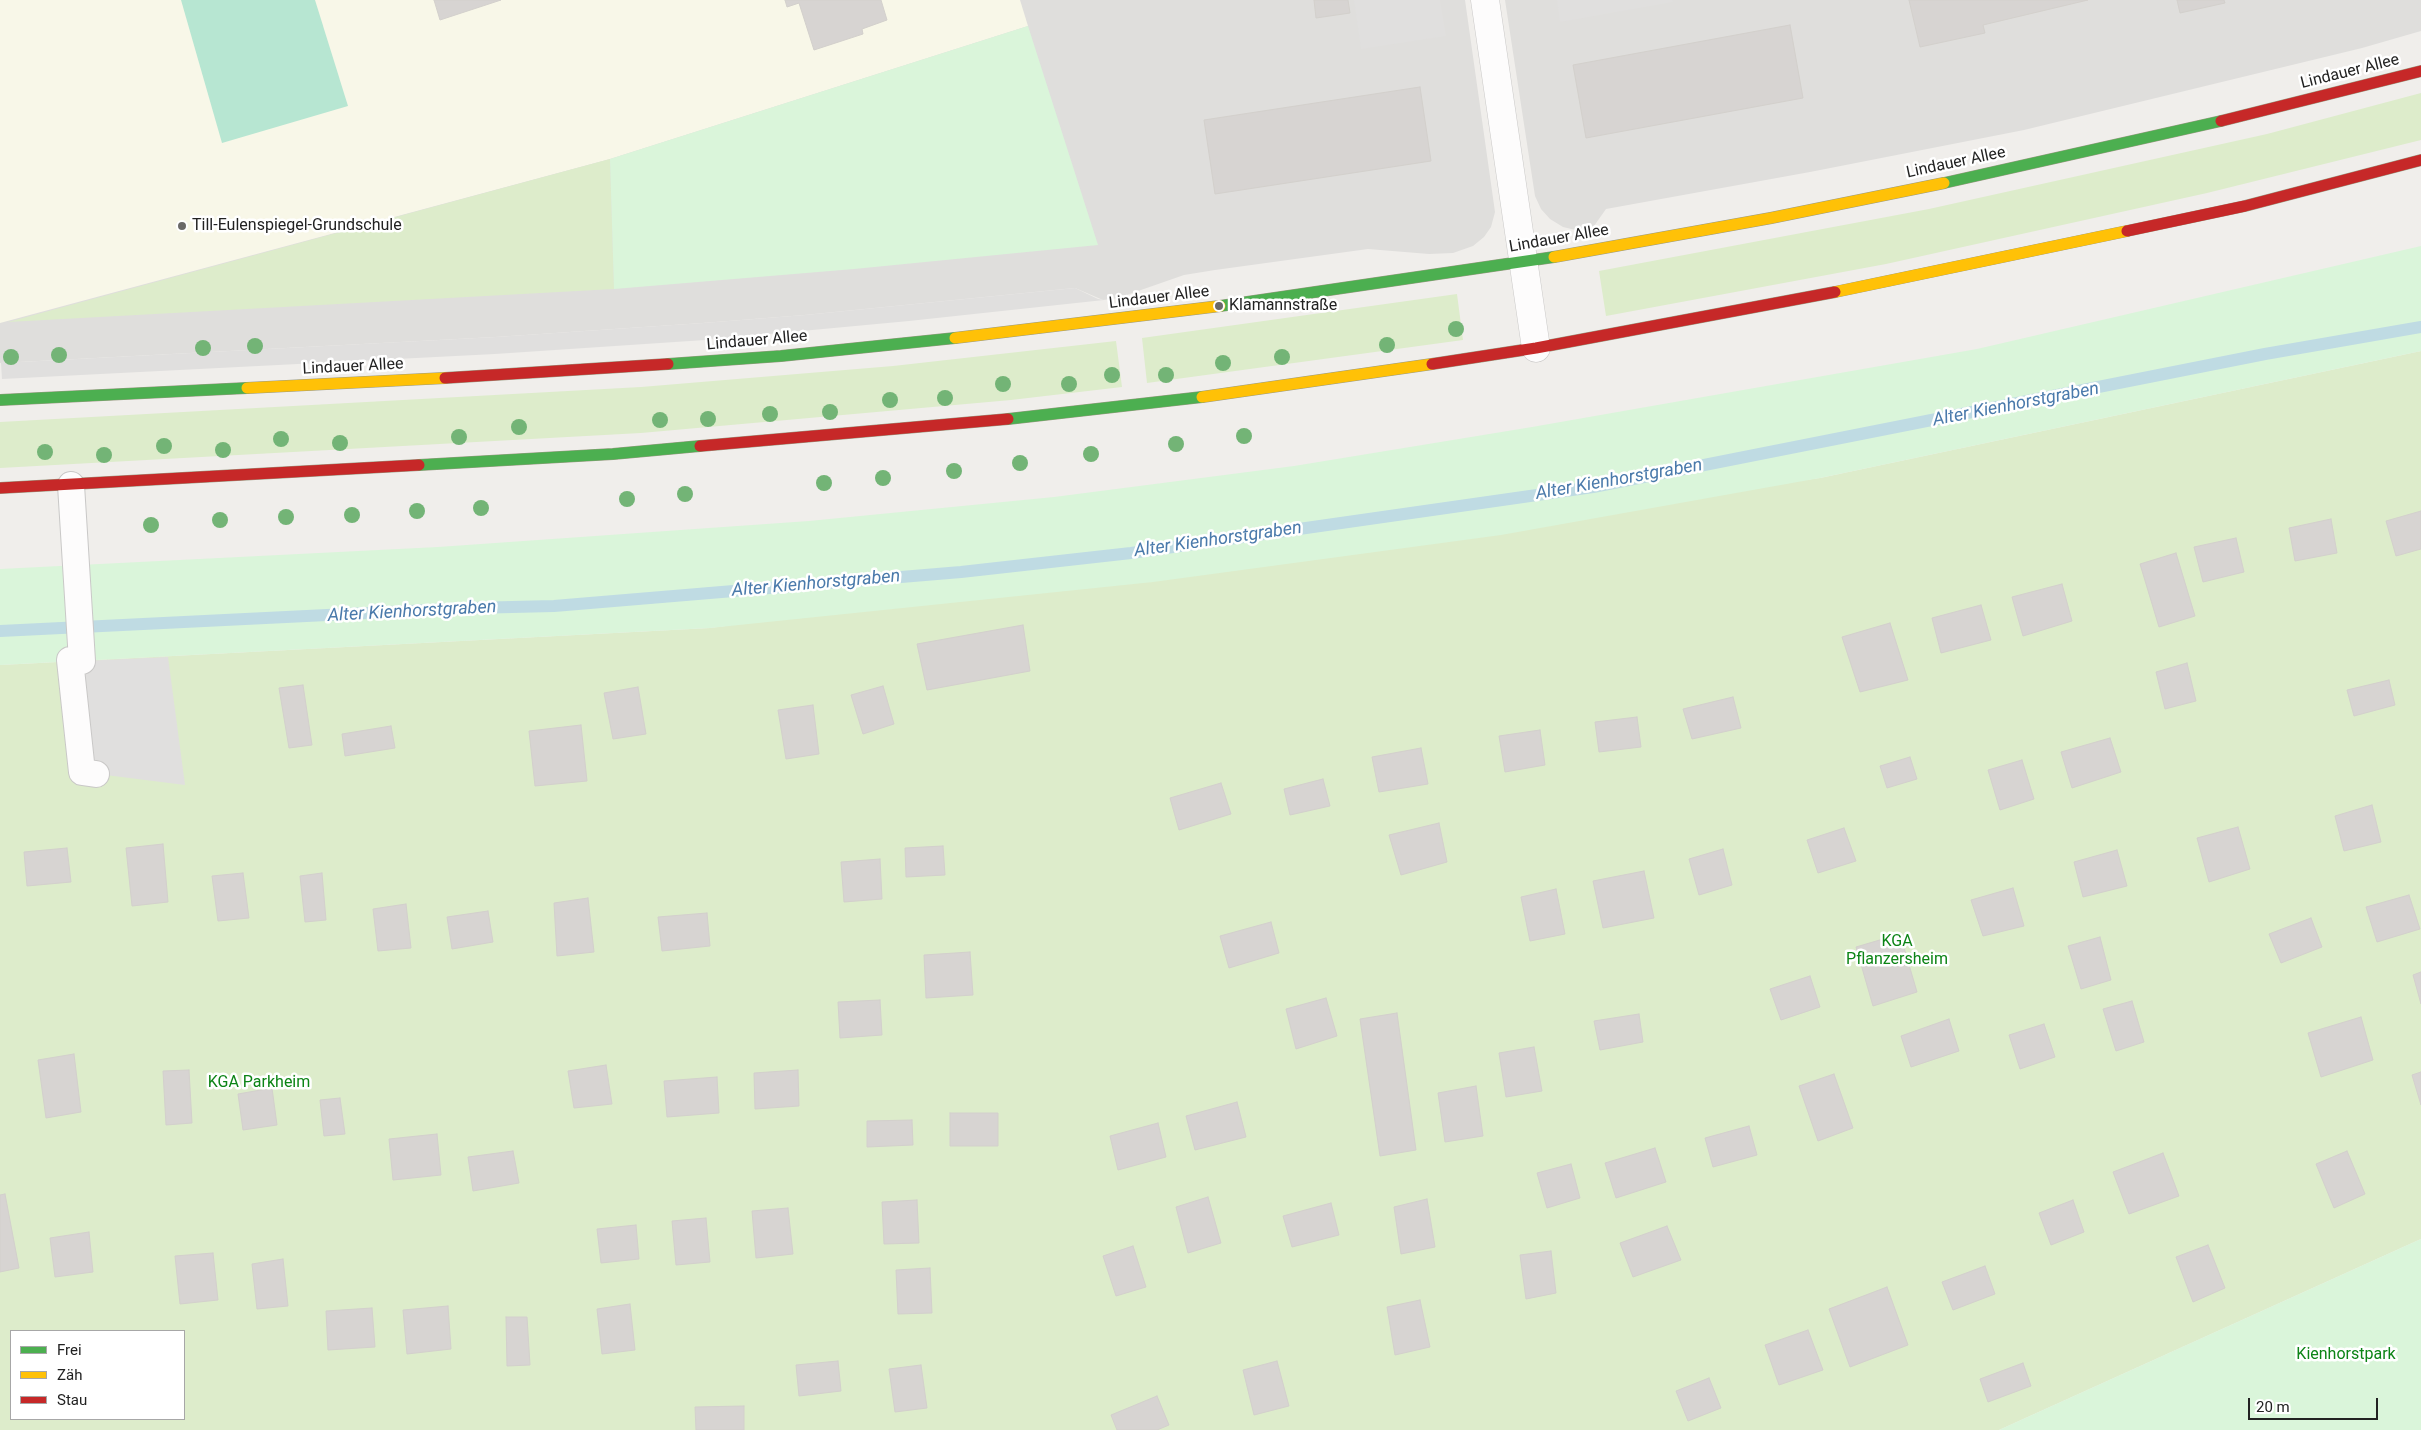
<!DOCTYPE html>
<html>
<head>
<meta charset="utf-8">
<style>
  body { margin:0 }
  #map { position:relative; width:2421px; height:1430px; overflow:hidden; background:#f0eeeb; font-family:Roboto,sans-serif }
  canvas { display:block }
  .legend { position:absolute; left:10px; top:1330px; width:175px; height:90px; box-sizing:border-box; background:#fff; border:1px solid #a7a7a7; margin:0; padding:6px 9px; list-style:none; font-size:15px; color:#222 }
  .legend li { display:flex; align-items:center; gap:10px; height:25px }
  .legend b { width:25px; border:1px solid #a7a7a7 }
  .scale { position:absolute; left:2248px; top:1398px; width:130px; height:22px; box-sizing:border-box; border:2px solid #222; border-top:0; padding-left:6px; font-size:15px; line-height:18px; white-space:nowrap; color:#222; -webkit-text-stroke:4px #fff; paint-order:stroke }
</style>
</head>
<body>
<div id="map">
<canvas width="2421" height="1430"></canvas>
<ul class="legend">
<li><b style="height:6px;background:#4caf50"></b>Frei</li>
<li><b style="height:6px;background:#ffc107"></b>Zäh</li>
<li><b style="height:6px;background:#c62828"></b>Stau</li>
</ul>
<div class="scale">20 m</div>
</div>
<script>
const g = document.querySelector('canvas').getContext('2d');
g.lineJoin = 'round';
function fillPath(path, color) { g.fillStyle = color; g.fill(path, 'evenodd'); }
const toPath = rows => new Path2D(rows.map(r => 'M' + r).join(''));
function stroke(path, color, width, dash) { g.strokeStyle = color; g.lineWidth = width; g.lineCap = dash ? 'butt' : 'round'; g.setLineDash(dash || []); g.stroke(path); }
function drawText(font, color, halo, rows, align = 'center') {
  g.font = font + ' Roboto,sans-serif'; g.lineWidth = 5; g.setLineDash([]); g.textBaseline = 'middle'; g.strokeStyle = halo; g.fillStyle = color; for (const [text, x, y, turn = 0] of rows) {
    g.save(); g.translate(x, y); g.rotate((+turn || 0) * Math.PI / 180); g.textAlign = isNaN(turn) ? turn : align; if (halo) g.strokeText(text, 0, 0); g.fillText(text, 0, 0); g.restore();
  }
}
const residential = toPath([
  [0,0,1465,0,1495,212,1491,227,1484,237,1473,246,1453,253,1429,254,1368,249,1215,270,1184,275,1118,298,1103,300,1075,288,805,315,703,323,496,337,0,363],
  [1505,0,2421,0,2421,31,2362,48,2024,130,1810,172,1606,209,1594,226,1580,231,1563,227,1550,219,1541,209,1535,196]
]);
const education = toPath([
  [0,0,1020,0,1028,26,610,159,0,323]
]);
const grass = toPath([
  [2421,93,2421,140,2207,193,1886,264,1606,316,1599,271,1929,209,2267,134],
  [610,159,614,289,8,322],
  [1457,294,1463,340,1147,383,1142,338],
  [1116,341,1122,387,1011,400,641,433,0,468,0,422,641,387,893,366],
  [2421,351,2421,1239,1999,1430,0,1430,0,665,710,628,1820,478],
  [11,1331,184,1331,184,1419,11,1419]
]);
const park = toPath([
  [1028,26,1098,245,854,269,614,289,610,159],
  [2421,246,2421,351,1820,478,1501,535,1153,582,710,628,0,665,0,569,438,547,809,521,1054,497,1294,466,1532,427,1977,349],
  [2421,1239,2421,1430,1999,1430]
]);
const pitch = toPath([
  [181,0,315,0,348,106,222,143]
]);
const parking = toPath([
  [1354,0,1440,0,1446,36,1361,49],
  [1557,0,1672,0,1673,2,1560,22],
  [1075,288,1098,299,1104,300,909,321,705,340,495,354,2,379,1,363,496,337,703,323,805,315],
  [168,657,185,785,82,772,82,661]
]);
const stream = toPath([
  [0,631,470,608,554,606,961,572,1131,553,1593,487,2265,354,2421,327]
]);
const building = toPath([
  [434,0,501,0,440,20,434,0],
  [785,0,881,0,887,20,862,29,863,34,814,50,799,3,787,7,785,0],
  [1314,0,1348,0,1350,13,1316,18,1314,0],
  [1909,0,2088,0,1983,25,1985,33,1920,47,1909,0],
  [2177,0,2224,0,2225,3,2180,13,2177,0],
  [1790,25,1803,98,1586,138,1573,65,1790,25],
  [1420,87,1431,161,1215,194,1204,120,1420,87],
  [2421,511,2421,549,2396,556,2386,521,2421,511],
  [2331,519,2337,553,2295,561,2289,528,2331,519],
  [2236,538,2244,572,2203,582,2194,547,2236,538],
  [2176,553,2195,616,2159,627,2140,564,2176,553],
  [2062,584,2072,621,2023,636,2012,597,2062,584],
  [1981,605,1991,640,1941,653,1932,618,1981,605],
  [1890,623,1908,680,1860,692,1842,637,1890,623],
  [1023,625,1030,671,927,690,917,644,1023,625],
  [2187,663,2196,701,2165,709,2156,672,2187,663],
  [2389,680,2395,705,2354,716,2347,690,2389,680],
  [303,685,312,745,289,748,279,688,303,685],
  [883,686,894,724,863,734,851,695,883,686],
  [638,687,646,734,613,739,604,693,638,687],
  [1733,697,1741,728,1692,739,1683,709,1733,697],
  [813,705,819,754,786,759,778,710,813,705],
  [1637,717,1641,747,1599,752,1595,722,1637,717],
  [581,725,587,781,535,786,529,731,581,725],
  [391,726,395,748,345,756,342,734,391,726],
  [1540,730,1545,765,1505,772,1499,736,1540,730],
  [2110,738,2121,772,2072,788,2061,752,2110,738],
  [1421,748,1428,784,1379,792,1372,757,1421,748],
  [1910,757,1917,779,1887,788,1880,766,1910,757],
  [2022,760,2034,799,2000,810,1988,770,2022,760],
  [1323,779,1330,806,1290,815,1284,789,1323,779],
  [1221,783,1231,814,1179,830,1170,798,1221,783],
  [2372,805,2381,842,2344,851,2335,816,2372,805],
  [1439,823,1447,862,1401,875,1389,835,1439,823],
  [2238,827,2250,869,2209,882,2197,838,2238,827],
  [1844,828,1856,861,1818,873,1807,840,1844,828],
  [163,844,168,902,132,906,126,848,163,844],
  [943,846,945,875,906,877,905,848,943,846],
  [67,848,71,882,27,886,24,852,67,848],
  [1723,849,1732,885,1699,895,1689,859,1723,849],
  [2117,850,2127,886,2083,897,2074,862,2117,850],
  [880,859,882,899,844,902,841,862,880,859],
  [1644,871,1654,918,1603,928,1593,881,1644,871],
  [243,873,249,918,218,921,212,876,243,873],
  [322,873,326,920,305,922,300,876,322,873],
  [2013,888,2024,926,1983,936,1971,900,2013,888],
  [1556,889,1565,934,1530,941,1521,897,1556,889],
  [2409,895,2420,929,2377,942,2366,907,2409,895],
  [588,898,594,952,557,956,554,903,588,898],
  [406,904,411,948,378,951,373,909,406,904],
  [488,911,493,942,452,949,447,917,488,911],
  [707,913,710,946,662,951,658,917,707,913],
  [2311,918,2322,947,2281,963,2269,934,2311,918],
  [1271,922,1279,953,1229,968,1220,936,1271,922],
  [1900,934,1917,992,1873,1006,1856,947,1900,934],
  [2100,937,2111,980,2081,989,2068,946,2100,937],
  [970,952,973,995,926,998,924,955,970,952],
  [2421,972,2421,1004,2413,975,2421,972],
  [1810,976,1820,1007,1781,1020,1770,989,1810,976],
  [1326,998,1337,1036,1296,1049,1286,1009,1326,998],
  [880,1000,882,1035,840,1038,838,1002,880,1000],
  [2132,1001,2144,1042,2116,1051,2103,1009,2132,1001],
  [1397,1013,1416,1150,1380,1156,1360,1019,1397,1013],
  [1639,1014,1643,1042,1600,1050,1594,1021,1639,1014],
  [2361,1017,2373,1060,2321,1077,2308,1033,2361,1017],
  [1949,1019,1959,1051,1911,1067,1901,1036,1949,1019],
  [2044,1024,2055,1057,2020,1069,2009,1035,2044,1024],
  [1534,1047,1542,1091,1506,1097,1499,1053,1534,1047],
  [74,1054,81,1112,46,1118,38,1060,74,1054],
  [606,1065,612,1104,574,1108,568,1071,606,1065],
  [189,1070,192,1123,166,1125,163,1071,189,1070],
  [798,1070,799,1106,755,1109,754,1073,798,1070],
  [2421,1072,2421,1105,2412,1075,2421,1072],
  [1834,1074,1853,1128,1818,1141,1799,1086,1834,1074],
  [717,1077,719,1113,667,1117,664,1081,717,1077],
  [1476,1086,1483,1136,1445,1142,1438,1093,1476,1086],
  [272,1088,277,1125,243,1130,238,1094,272,1088],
  [340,1098,345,1134,324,1136,320,1100,340,1098],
  [1237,1102,1246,1137,1195,1150,1186,1116,1237,1102],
  [950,1113,998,1113,998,1146,950,1146,950,1113],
  [912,1120,913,1145,867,1147,867,1121,912,1120],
  [1158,1123,1166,1157,1118,1170,1110,1136,1158,1123],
  [1749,1126,1757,1155,1713,1167,1705,1138,1749,1126],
  [437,1134,441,1175,393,1180,389,1139,437,1134],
  [1655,1148,1666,1182,1616,1198,1605,1163,1655,1148],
  [513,1151,519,1183,473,1191,468,1157,513,1151],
  [2347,1151,2365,1194,2334,1208,2316,1164,2347,1151],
  [2163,1153,2179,1196,2129,1214,2113,1172,2163,1153],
  [1571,1164,1580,1198,1547,1208,1537,1173,1571,1164],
  [5,1194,19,1268,0,1272,0,1195,5,1194],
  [1208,1197,1221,1243,1188,1253,1176,1207,1208,1197],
  [1427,1199,1435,1247,1401,1254,1394,1207,1427,1199],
  [917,1200,919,1243,884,1244,882,1202,917,1200],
  [2073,1200,2084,1232,2051,1245,2039,1213,2073,1200],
  [1331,1203,1339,1235,1292,1247,1283,1216,1331,1203],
  [788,1208,793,1254,756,1258,752,1211,788,1208],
  [706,1218,710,1262,676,1265,672,1221,706,1218],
  [636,1225,639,1259,601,1263,597,1229,636,1225],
  [1667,1226,1681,1260,1633,1277,1620,1243,1667,1226],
  [89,1232,93,1272,55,1277,50,1238,89,1232],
  [2208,1245,2225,1288,2193,1302,2176,1257,2208,1245],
  [1133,1246,1146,1287,1116,1296,1103,1256,1133,1246],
  [1551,1251,1556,1293,1526,1299,1520,1255,1551,1251],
  [213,1253,218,1300,180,1304,175,1256,213,1253],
  [283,1259,288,1306,257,1309,252,1264,283,1259],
  [1985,1266,1995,1294,1953,1310,1942,1282,1985,1266],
  [930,1268,932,1313,898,1314,896,1270,930,1268],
  [1887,1287,1908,1345,1850,1367,1829,1309,1887,1287],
  [1420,1300,1430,1347,1395,1355,1387,1307,1420,1300],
  [630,1304,635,1350,602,1354,597,1309,630,1304],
  [448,1306,451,1349,407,1354,403,1310,448,1306],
  [372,1308,375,1347,328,1350,326,1311,372,1308],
  [506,1317,527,1317,530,1365,507,1366,506,1317],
  [1808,1330,1823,1370,1779,1385,1765,1345,1808,1330],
  [838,1361,841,1391,799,1396,796,1365,838,1361],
  [1277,1361,1289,1406,1254,1415,1243,1370,1277,1361],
  [2023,1363,2031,1386,1988,1402,1980,1379,2023,1363],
  [921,1365,927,1408,895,1412,889,1369,921,1365],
  [1709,1378,1721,1408,1688,1421,1676,1391,1709,1378],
  [1157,1396,1169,1425,1157,1430,1117,1430,1111,1415,1157,1396],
  [744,1406,744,1430,696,1430,695,1407,744,1406]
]);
const lane = toPath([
  [71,485,82,661,70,660,82,772,96,774]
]);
const street = toPath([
  [1485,0,1536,348]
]);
const fast = toPath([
  [1944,183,2221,121],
  [1220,306,1554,257],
  [668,364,781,356,955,338],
  [0,400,247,388],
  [1008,419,1202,397],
  [419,465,613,454,700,446]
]);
const slow = toPath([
  [1554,257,1771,218,1944,183],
  [1835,292,2127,231],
  [955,338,1220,306],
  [247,388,445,378],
  [1202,397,1432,364]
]);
const jam = toPath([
  [2221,121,2421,71],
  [2127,231,2245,206,2421,160],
  [1432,364,1536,348,1835,292],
  [445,378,668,364],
  [700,446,1008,419],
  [0,488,419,465]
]);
const trees = [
  [1456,329],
  [1387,345],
  [255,346],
  [203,348],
  [59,355],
  [11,357],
  [1282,357],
  [1223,363],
  [1112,375],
  [1166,375],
  [1003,384],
  [1069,384],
  [945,398],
  [890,400],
  [830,412],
  [770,414],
  [708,419],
  [660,420],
  [519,427],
  [1244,436],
  [459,437],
  [281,439],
  [340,443],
  [1176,444],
  [164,446],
  [223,450],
  [45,452],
  [1091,454],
  [104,455],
  [1020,463],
  [954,471],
  [883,478],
  [824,483],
  [685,494],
  [627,499],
  [481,508],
  [417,511],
  [352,515],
  [286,517],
  [220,520],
  [151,525]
];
const markers = [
  [182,226,5,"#6a6968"],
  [1219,306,5,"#6a6968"]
];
const streetNames = [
  ["Lindauer Allee",2350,72,-14],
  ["Lindauer Allee",1956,163,-12],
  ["Lindauer Allee",1559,239,-10],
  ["Lindauer Allee",1159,298,-7],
  ["Lindauer Allee",757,341,-5],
  ["Lindauer Allee",353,367,-3]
];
const poiNames = [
  ["Till-Eulenspiegel-Grundschule",192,226],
  ["Klamannstraße",1229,306]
];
const parkNames = [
  ["KGA",1897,942],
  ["Pflanzersheim",1897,960],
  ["KGA Parkheim",259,1083],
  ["Kienhorstpark",2346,1355]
];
const waterNames = [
  ["Alter Kienhorstgraben",2016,405,-11],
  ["Alter Kienhorstgraben",1619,480,-10],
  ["Alter Kienhorstgraben",1218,540,-8],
  ["Alter Kienhorstgraben",816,584,-5],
  ["Alter Kienhorstgraben",412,612,-3]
];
fillPath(residential, '#dfdedc');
fillPath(education, '#f8f7e8');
fillPath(grass, '#ddeccb');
fillPath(park, '#daf5da');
fillPath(pitch, '#b7e6d2');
fillPath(parking, '#e0dfde');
stroke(stream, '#bfdbe3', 12);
fillPath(building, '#d7d4d2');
stroke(building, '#d3d0cc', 1);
stroke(lane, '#c9c8c7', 28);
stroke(street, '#c9c8c7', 29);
stroke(fast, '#999a82', 12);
stroke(slow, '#999a82', 12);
stroke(jam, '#999a82', 12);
stroke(lane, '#fdfcfc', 26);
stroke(street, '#fdfcfc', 28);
stroke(fast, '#4caf50', 11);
stroke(slow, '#ffc107', 11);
stroke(jam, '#c62828', 11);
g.fillStyle = '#73b476';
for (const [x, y] of trees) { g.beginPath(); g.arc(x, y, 8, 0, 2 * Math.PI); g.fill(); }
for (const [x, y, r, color] of markers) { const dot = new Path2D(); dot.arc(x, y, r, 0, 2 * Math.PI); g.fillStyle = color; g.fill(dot); stroke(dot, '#fff', 2); }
drawText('16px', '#222', '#fff', streetNames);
drawText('16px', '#222', '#fff', poiNames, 'left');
drawText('16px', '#0c8416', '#fff', parkNames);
drawText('italic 18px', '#4a7aab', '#fff', waterNames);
</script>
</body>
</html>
